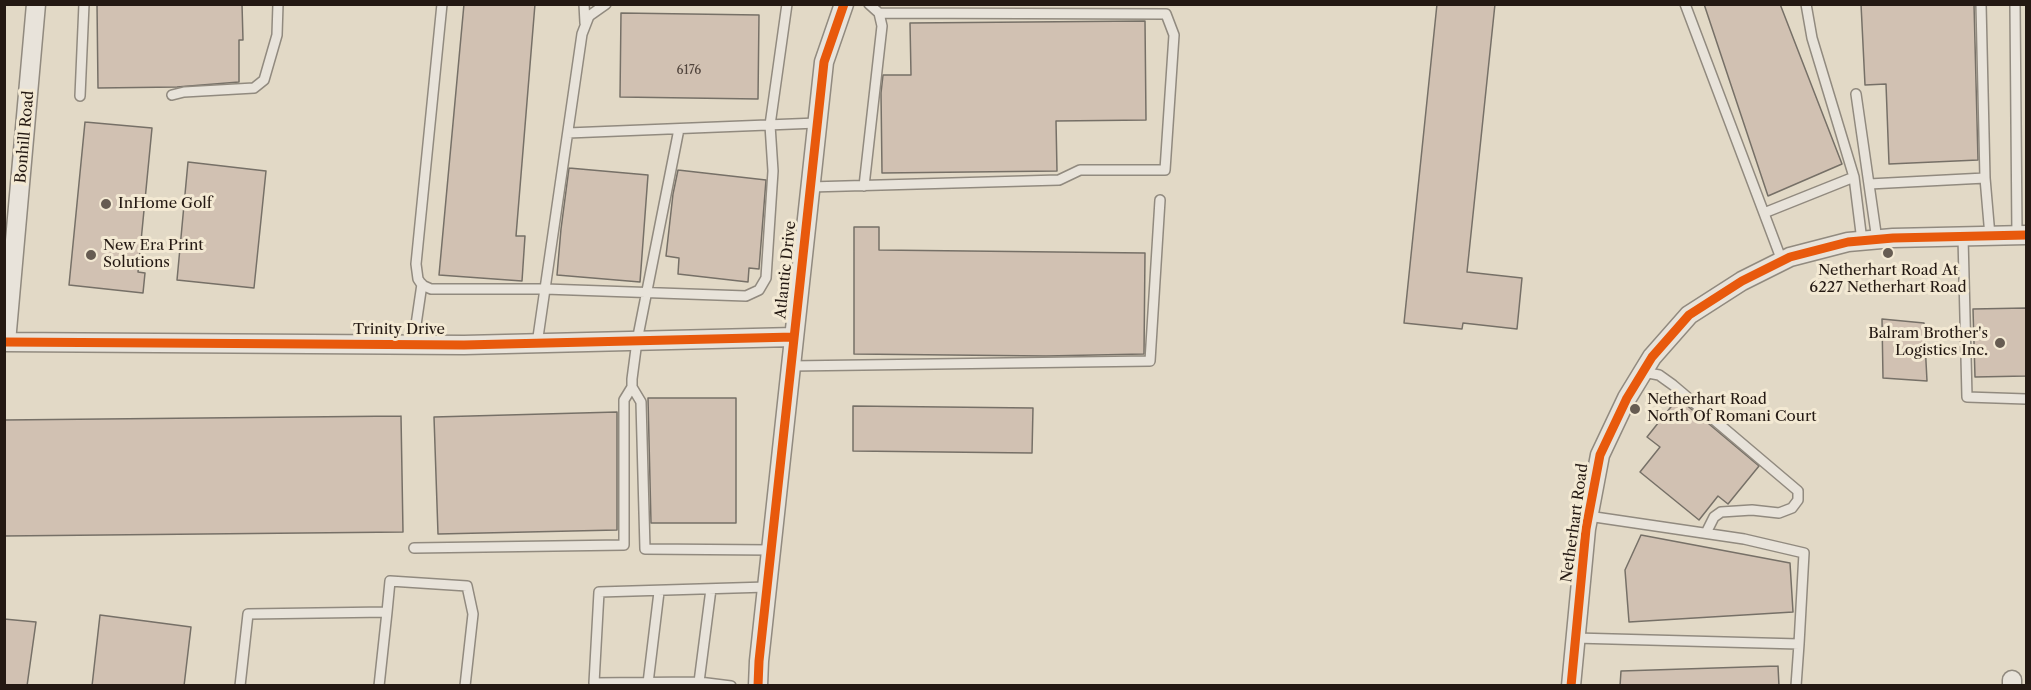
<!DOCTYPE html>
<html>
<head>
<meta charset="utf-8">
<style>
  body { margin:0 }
  #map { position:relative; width:2031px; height:690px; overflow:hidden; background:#e2d9c6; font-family:"Libre Caslon Text",serif }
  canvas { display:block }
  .frame { position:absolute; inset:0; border:6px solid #241913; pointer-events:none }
</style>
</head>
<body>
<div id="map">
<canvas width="2031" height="690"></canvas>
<div class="frame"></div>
</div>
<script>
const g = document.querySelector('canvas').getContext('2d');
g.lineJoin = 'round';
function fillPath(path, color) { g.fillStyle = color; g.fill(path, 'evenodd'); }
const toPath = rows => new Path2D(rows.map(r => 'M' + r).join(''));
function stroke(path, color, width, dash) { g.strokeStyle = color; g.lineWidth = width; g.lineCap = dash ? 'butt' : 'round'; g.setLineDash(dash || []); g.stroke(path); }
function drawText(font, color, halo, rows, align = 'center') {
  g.font = font + ' "Libre Caslon Text",serif'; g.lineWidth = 6; g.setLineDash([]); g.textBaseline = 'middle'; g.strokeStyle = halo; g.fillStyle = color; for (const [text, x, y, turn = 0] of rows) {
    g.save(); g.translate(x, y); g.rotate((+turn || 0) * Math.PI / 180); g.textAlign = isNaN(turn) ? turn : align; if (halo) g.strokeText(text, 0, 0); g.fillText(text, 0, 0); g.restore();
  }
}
const building = toPath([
  [97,4,242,4,243,40,239,40,239,82,177,87,98,88,97,4],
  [464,4,535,4,516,236,525,236,522,281,439,275,464,4],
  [1437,4,1495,4,1467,272,1522,278,1517,329,1463,323,1462,329,1404,323,1437,4],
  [1704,4,1780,4,1842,164,1768,196,1704,4],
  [1861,4,1974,4,1978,160,1889,164,1886,84,1865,85,1861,4],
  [621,13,759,15,758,99,620,97,621,13],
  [1145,21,1146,120,1056,121,1057,171,882,173,881,93,883,75,911,75,910,23,1145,21],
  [85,122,152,128,138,272,145,273,143,293,69,285,85,122],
  [188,162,266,171,254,288,177,280,188,162],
  [569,168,648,175,640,282,557,275,561,229,569,168],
  [678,170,766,180,759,269,749,268,748,282,678,274,679,258,666,256,673,194,678,170],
  [854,227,879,227,879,250,1145,253,1144,354,1046,356,854,354,854,227],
  [2026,308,2026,376,1975,377,1973,309,2026,308],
  [1882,319,1924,323,1927,381,1883,378,1882,319],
  [648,398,736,398,736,523,651,523,648,398],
  [1678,398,1759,466,1728,504,1718,496,1699,520,1640,472,1660,447,1647,437,1678,398],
  [853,406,1033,408,1032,453,853,451,853,406],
  [617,412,617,530,438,534,434,417,617,412],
  [401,416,403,532,4,536,4,420,401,416],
  [1641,535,1790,563,1793,612,1629,622,1625,570,1641,535],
  [100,615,191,627,184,686,92,686,100,615],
  [4,619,36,622,27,686,4,686,4,619],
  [1778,666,1779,686,1620,686,1621,671,1778,666]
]);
const service = toPath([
  [442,4,416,264,418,279,422,285,431,289,545,289,746,296,759,290,766,278,773,171,770,125,787,4],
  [584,4,585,23],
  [1685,4,1782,261],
  [1806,4,1812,38,1854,177,1862,241],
  [1981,4,1985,178,1990,236],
  [2015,4,2017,236],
  [1856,94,1877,240],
  [172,95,184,92,254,88,264,80,277,35,278,4],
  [80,96,84,4],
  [679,129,637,341,632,379,632,387,641,402,645,549,771,550],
  [568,133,817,123],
  [1869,184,1985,178],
  [864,186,882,26,879,13,869,4],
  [810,187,1059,180,1080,170,1165,170,1174,35,1166,14,879,13],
  [1764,213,1854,177],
  [1963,237,1967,397,2026,399],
  [537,344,582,34,589,16,606,4],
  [413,345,422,284],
  [791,366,1150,361,1160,200],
  [1643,372,1659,375,1673,385,1798,491,1798,500,1792,508,1779,513,1752,510,1721,512,1714,517,1706,533],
  [1588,516,1744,539,1804,553,1799,644],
  [414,548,624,545,624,400,632,387],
  [387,612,390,581,467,586,473,614,465,686],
  [1575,638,1799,644,1796,686],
  [699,682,711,589],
  [648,683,659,592],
  [240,686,248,614,387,612,379,686],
  [731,686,699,682,594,683,599,592,767,587]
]);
const minor = toPath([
  [4,342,464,345,794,337],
  [6,342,36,4],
  [758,686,759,661,824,62,844,4],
  [1571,686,1586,529,1600,455,1627,398,1652,357,1689,315,1742,281,1790,257,1848,242,1893,238,2026,235],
  [2012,686,2012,680]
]);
const cycleway = toPath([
  [4,342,464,345,794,337],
  [758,686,759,661,824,62,844,4],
  [1571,686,1586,529,1600,455,1627,398,1652,357,1689,315,1742,281,1790,257,1848,242,1893,238,2026,235]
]);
const markers = [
  [106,204,6,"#665c52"],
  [1888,253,6,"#665c52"],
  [91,255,6,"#665c52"],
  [2000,343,6,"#665c52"],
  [1635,409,6,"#665c52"]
];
const numberNames = [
  ["6176",689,71]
];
const streetNames = [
  ["Bonhill Road",25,137,-85],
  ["Atlantic Drive",786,270,-84],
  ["Trinity Drive",399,330],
  ["Netherhart Road",1575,523,-82]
];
const poiNames = [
  ["InHome Golf",118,204],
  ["New Era Print",103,246],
  ["Solutions",103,263],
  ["Netherhart Road At",1888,271,"center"],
  ["6227 Netherhart Road",1888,288,"center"],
  ["Balram Brother's",1988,334,"right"],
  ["Logistics Inc.",1988,351,"right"],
  ["Netherhart Road",1647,400],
  ["North Of Romani Court",1647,417]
];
fillPath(building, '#d1c1b2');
stroke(building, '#767067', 1.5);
stroke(service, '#918a7f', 12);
stroke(minor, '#918a7f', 21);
stroke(service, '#e8e3da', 9);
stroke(minor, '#e8e3da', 18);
stroke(cycleway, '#e8590c', 9);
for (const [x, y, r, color] of markers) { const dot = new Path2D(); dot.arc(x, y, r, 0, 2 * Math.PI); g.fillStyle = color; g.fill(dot); stroke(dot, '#f3e9d3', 2); }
drawText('12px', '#4f433b', null, numberNames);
drawText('15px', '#241913', '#f3e9d3', streetNames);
drawText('15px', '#241913', '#f3e9d3', poiNames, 'left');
</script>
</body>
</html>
